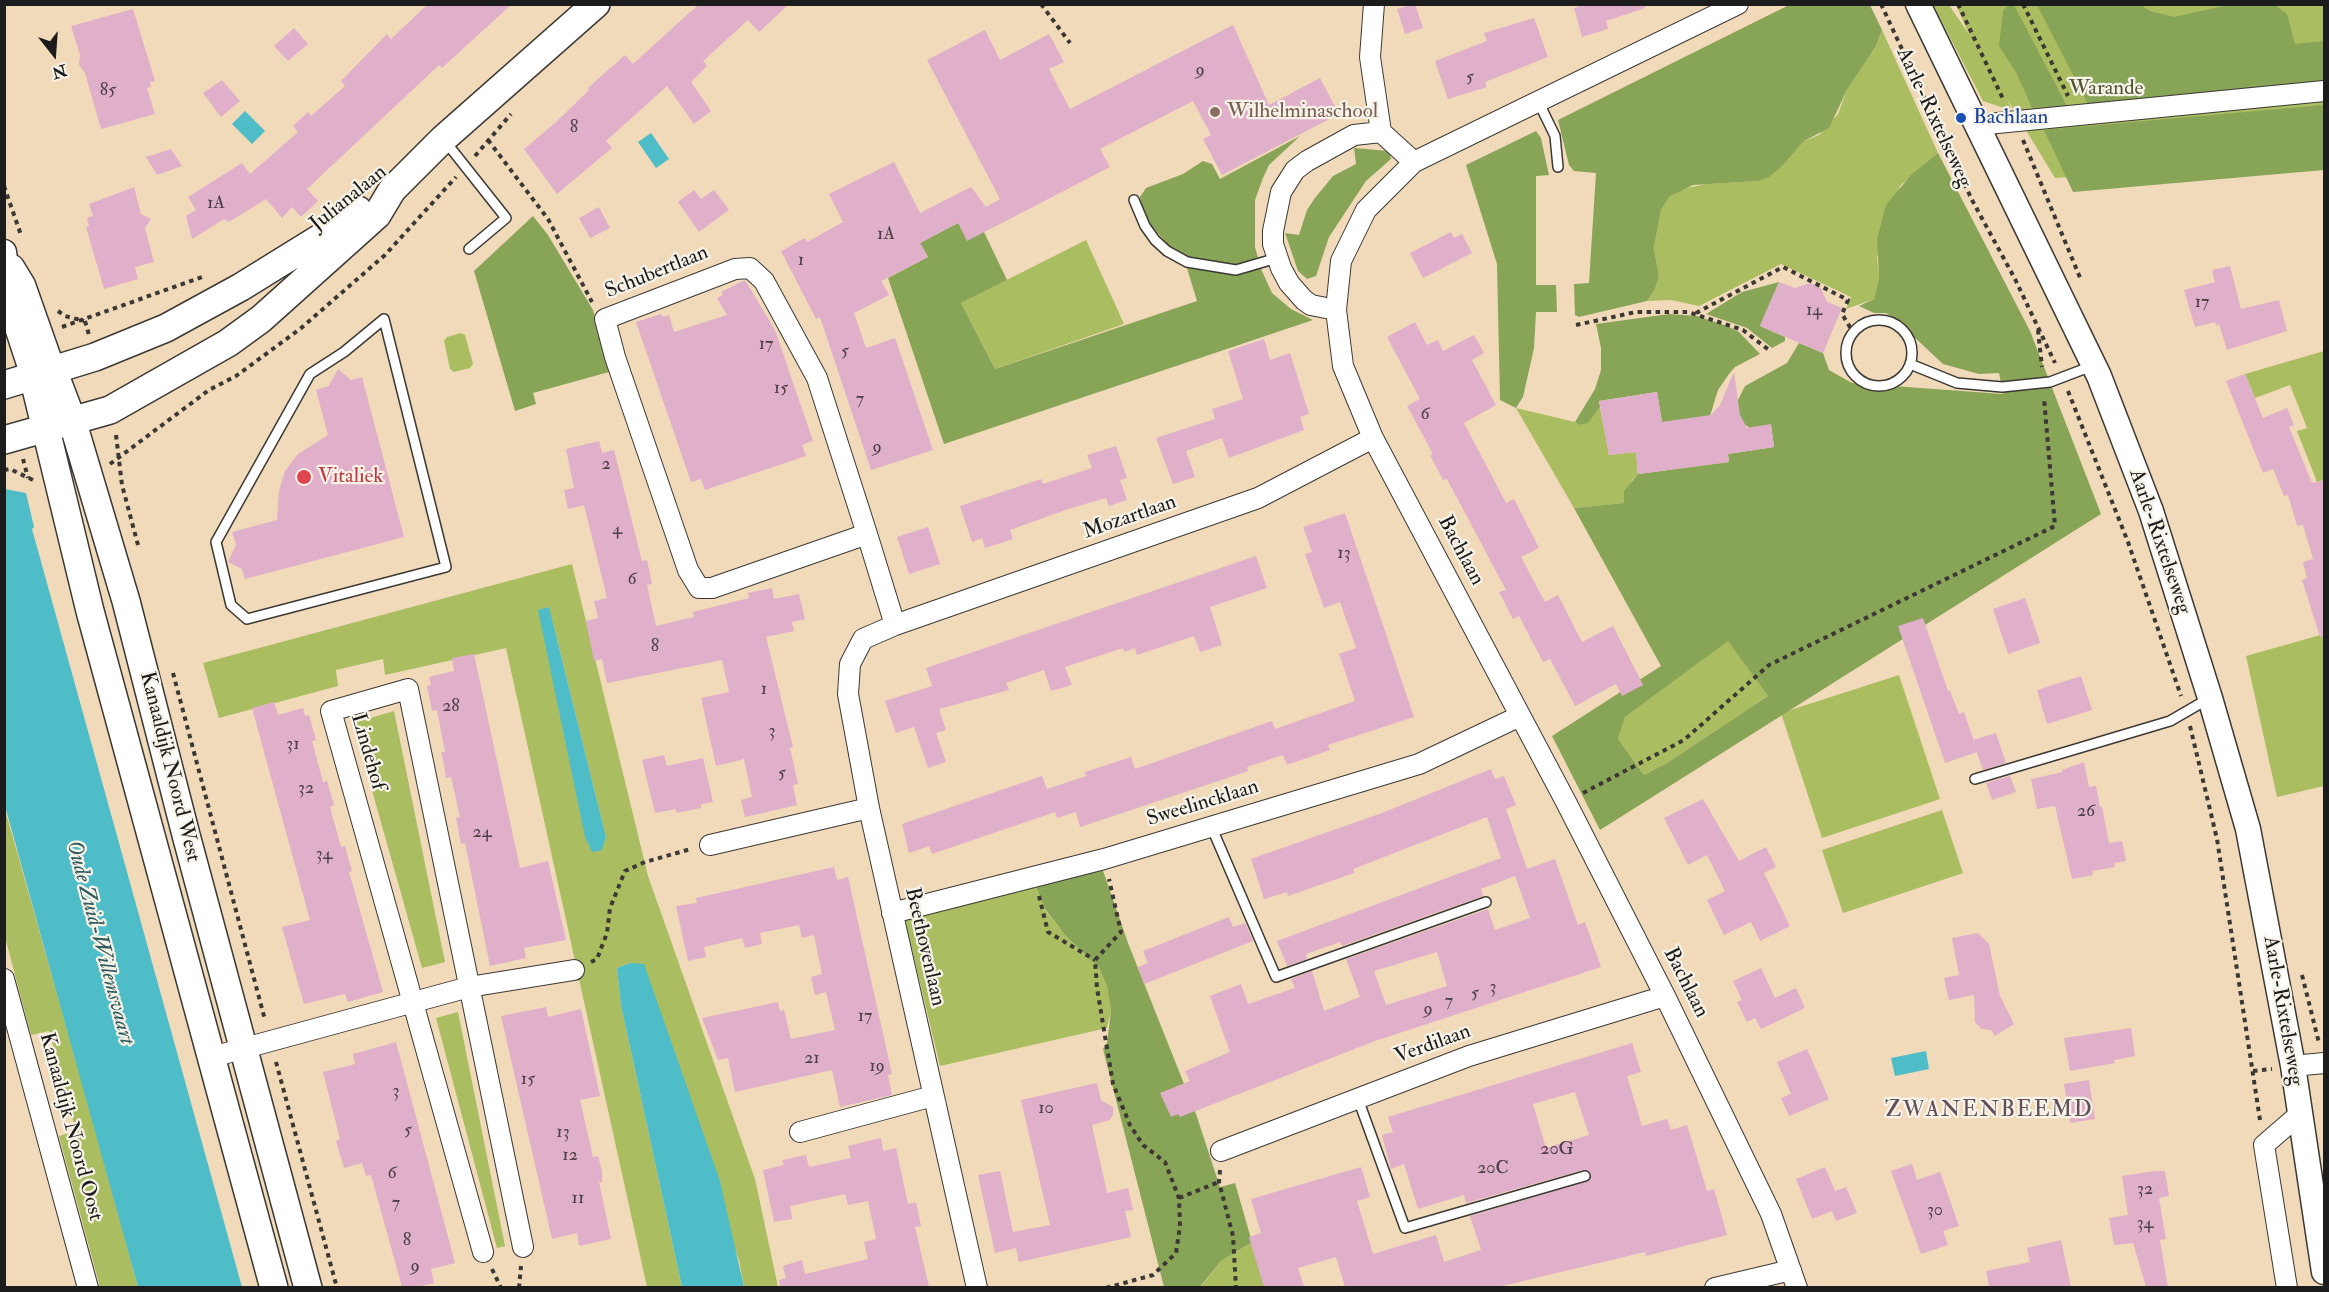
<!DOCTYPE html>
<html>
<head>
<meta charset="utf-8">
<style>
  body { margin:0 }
  #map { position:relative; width:2329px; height:1292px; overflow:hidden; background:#f1daba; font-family:"IM FELL Double Pica",serif }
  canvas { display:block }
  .frame { position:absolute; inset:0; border:6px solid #1c1c1c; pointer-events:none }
  .north { position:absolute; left:24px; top:24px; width:60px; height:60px; -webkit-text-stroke:4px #f7f3e8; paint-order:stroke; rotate:163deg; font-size:16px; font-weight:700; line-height:24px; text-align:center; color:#1c1c1c }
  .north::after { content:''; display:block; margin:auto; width:21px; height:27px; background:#1c1c1c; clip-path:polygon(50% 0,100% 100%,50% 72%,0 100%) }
</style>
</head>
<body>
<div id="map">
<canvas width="2329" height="1292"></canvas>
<div class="frame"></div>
<div class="north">N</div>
</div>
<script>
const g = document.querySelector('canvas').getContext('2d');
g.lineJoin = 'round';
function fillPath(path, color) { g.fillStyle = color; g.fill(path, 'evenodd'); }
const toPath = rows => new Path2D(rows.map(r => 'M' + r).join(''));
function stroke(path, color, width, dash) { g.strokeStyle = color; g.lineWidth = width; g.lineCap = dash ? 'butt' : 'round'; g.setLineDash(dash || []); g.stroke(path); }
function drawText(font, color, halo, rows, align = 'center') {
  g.font = font + ' "IM FELL Double Pica",serif'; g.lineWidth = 4.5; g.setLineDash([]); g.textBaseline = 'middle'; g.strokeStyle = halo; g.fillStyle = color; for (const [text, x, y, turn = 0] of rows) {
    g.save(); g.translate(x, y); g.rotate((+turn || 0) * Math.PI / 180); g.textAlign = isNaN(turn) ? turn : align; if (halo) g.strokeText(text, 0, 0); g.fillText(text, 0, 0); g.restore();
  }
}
const green = toPath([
  [1933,5,1949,5,1969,34,1956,5,2324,5,2324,158,2055,178,2007,99,2011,108,2007,109,1983,101],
  [1882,30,1938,153,1900,186,1877,257,1879,277,1874,299,1846,309,1851,297,1781,264,1699,306,1671,300,1647,301,1655,289,1659,277,1654,248,1661,210,1670,196,1682,189,1706,184,1758,181,1804,141,1819,135,1838,114,1847,90,1876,46],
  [1086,240,1124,324,995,369,961,303],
  [461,333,465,335,473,364,470,368,454,372,450,369,444,341,447,337],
  [2324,351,2324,480,2317,482,2297,431,2307,428,2290,385,2255,398,2245,374],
  [1600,407,1609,455,1636,452,1638,474,1632,480,1624,503,1574,508,1516,408,1575,422,1581,425],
  [572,564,648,876,755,1179,778,1287,744,1287,739,1260,630,963,617,968,621,1005,682,1287,647,1287,506,648,385,675,383,659,336,670,338,686,219,718,203,663],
  [549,607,606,837,604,843],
  [2324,634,2324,786,2277,797,2246,656],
  [1728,640,1768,696,1667,763,1644,775,1618,739,1625,717],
  [1899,675,1940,799,1822,838,1781,713],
  [394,711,445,962,422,968,353,723],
  [4,806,91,1114,138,1287,100,1287,59,1136,76,1131,49,1031,31,1035,5,937],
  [1942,810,1963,873,1843,913,1822,850],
  [1033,880,1045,910,1065,935,1099,968,1107,986,1111,1011,1107,1028,940,1066,904,916],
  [458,1012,505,1246,497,1248,436,1018],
  [1252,1242,1265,1287,1200,1288,1221,1261]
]);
const forest = toPath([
  [1791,4,1870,5,1882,30,1876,46,1847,90,1829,128,1804,141,1781,167,1769,177,1758,181,1693,185,1670,196,1661,210,1654,248,1659,277,1655,289,1647,301,1579,317,1575,315,1574,284,1589,283,1596,173,1574,171,1569,165,1558,120],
  [2008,5,2014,5,2067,106,2032,108,2017,74,1999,46,2003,11],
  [2037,5,2141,5,2150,11,2174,17,2228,5,2275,5,2287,14,2295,44,2324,41,2324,82,2088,104],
  [2324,105,2324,170,2073,192,2044,130],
  [1536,131,1541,138,1549,175,1536,176,1536,285,1556,285,1557,312,1536,312,1534,348,1523,397,1516,408,1500,400,1497,264,1466,165],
  [1300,136,1269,165,1263,178,1255,200,1255,247,1261,269,1272,293,1291,309,1313,320,944,444,888,278,928,257,920,243,958,223,984,232,1007,280,961,303,995,369,1197,301,1186,265,1149,223,1141,206,1140,197,1146,188,1183,174,1203,161,1212,164,1220,179],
  [1354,148,1389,151,1391,159,1366,181,1329,237,1316,276,1307,279,1298,271,1285,233,1299,235,1307,210,1315,198,1333,176,1356,164],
  [1938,153,2030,331,2101,514,1600,830,1552,736,1661,666,1574,508,1624,503,1624,491,1638,474,1729,462,1728,454,1774,447,1771,425,1750,428,1744,424,1740,418,1737,402,1745,386,1787,363,1799,343,1823,353,1829,370,1852,383,2003,394,1999,373,1979,374,1943,364,1896,320,1886,313,1874,313,1859,306,1874,299,1879,277,1877,239,1886,205,1911,175],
  [1728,641,1768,696,1667,763,1644,775,1618,739,1625,717],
  [533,216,548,235,593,310,609,372,533,393,536,404,515,411,474,271],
  [1779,282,1760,326,1785,337,1785,341,1772,348,1747,328,1706,314,1742,292],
  [1669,314,1697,316,1727,326,1739,332,1760,354,1735,367,1729,374,1718,390,1710,416,1662,422,1657,392,1599,401,1600,407,1588,423,1580,425,1575,422,1595,389,1601,370,1601,348,1596,324],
  [1100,862,1128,943,1196,1114,1220,1187,1235,1183,1252,1242,1221,1261,1200,1287,1164,1287,1103,1049,1107,1043,1111,1011,1107,986,1099,968,1065,935,1045,909,1033,880]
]);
const water = toPath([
  [245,111,265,131,252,144,232,124],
  [651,133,669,159,656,168,638,142],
  [5,489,26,493,34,527,32,529,242,1287,138,1287,5,806],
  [549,607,606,837,602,850,592,852,585,837,538,610],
  [630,963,644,964,720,1181,744,1287,682,1287,621,1005,617,968],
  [1926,1051,1929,1069,1895,1076,1891,1058]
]);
const building = toPath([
  [428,4,512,4,442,68,439,65,307,189,318,201,301,217,292,207,282,218,266,199,229,222,224,219,192,239,186,216,196,210,188,197,242,163,250,174,298,132,293,126,308,112,311,116,345,86,341,81,387,34,391,39],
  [699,4,789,4,759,32,748,20,703,61,707,66,691,82,711,111,694,124,667,86,606,141,612,148,557,194,524,149,555,123,589,90,588,88,625,55,633,64],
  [1415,4,1423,28,1405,34,1397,9],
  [1586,4,1644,4,1645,8,1606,21,1608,29,1582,37,1574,8],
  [133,9,155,81,150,82,151,87,147,88,155,114,101,129,85,73,79,65,80,55,71,26],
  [1534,18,1548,57,1485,82,1487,87,1448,99,1435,61,1487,41,1484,33],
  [1233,25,1269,105,1320,78,1339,114,1222,175,1203,139,1211,135,1193,101,1100,149,1110,167,967,241,958,223,920,243,928,257,881,281,889,295,854,313,866,348,895,338,933,450,871,470,820,317,816,319,781,251,805,238,807,242,843,222,829,194,894,162,920,213,971,187,986,207,1000,199,927,60,985,30,1000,60,1049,34,1064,62,1049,69,1070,109],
  [294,28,308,44,288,61,274,46],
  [222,80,240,101,221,117,203,93],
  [171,149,182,166,157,175,146,157],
  [134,187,141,214,151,219,145,228,154,262,135,267,138,279,104,289,86,227,89,226,87,218,93,216,89,204],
  [694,190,701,199,714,190,729,210,699,232,678,202],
  [599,207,610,228,590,238,579,218],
  [1451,232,1454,238,1462,234,1472,253,1423,278,1410,253],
  [2230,266,2241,309,2279,300,2287,331,2227,350,2219,324,2216,326,2215,322,2195,327,2184,290,2215,282,2212,270],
  [745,280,775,330,813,441,802,445,806,456,705,490,701,479,691,482,636,322,661,314,663,317,669,315,674,332,727,315,717,298,723,295,721,292],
  [1779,282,1795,288,1810,283,1821,288,1827,302,1842,308,1823,353,1760,326],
  [1415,322,1427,345,1438,340,1443,351,1474,335,1484,353,1472,360,1496,405,1464,423,1506,503,1514,499,1539,548,1521,557,1545,602,1558,595,1582,642,1613,626,1643,685,1622,696,1616,684,1575,706,1550,659,1543,662,1519,616,1513,619,1499,592,1506,590,1447,479,1443,480,1430,455,1433,454,1407,406,1420,399,1387,337],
  [1264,339,1270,360,1290,353,1309,414,1300,417,1304,430,1229,458,1222,438,1186,451,1195,477,1173,484,1156,438,1215,419,1212,409,1243,399,1228,351],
  [338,369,351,380,362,377,404,537,245,579,242,569,228,562,236,545,232,532,277,520,279,491,285,471,298,454,328,435,316,390,329,386],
  [1734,372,1740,415,1747,428,1771,424,1774,447,1728,454,1729,462,1638,474,1636,452,1609,455,1599,401,1657,392,1662,422,1711,415,1720,405],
  [2245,374,2263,418,2287,408,2294,425,2289,427,2312,483,2325,480,2325,636,2320,637,2302,580,2307,578,2303,562,2313,559,2303,525,2297,526,2288,495,2284,496,2273,469,2263,473,2226,381],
  [599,441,602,453,614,450,642,561,647,560,652,584,647,585,656,626,694,617,693,612,749,598,748,593,772,588,774,599,799,594,805,619,792,622,794,631,766,637,793,747,790,748,798,784,793,785,797,805,745,817,741,800,752,797,744,759,716,766,701,698,729,692,722,660,607,683,602,659,594,661,586,621,598,618,594,601,607,598,584,505,568,509,564,490,574,488,566,449],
  [1116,446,1127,478,1120,480,1127,500,1109,506,1106,498,1068,509,1010,530,1013,539,985,548,982,538,972,542,960,506,1041,479,1043,484,1092,468,1087,455],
  [1345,513,1414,717,1328,745,1330,750,1287,765,1283,755,1247,767,1248,771,1080,827,1076,812,1057,818,1055,812,932,854,929,846,909,853,902,824,1042,776,1047,789,1086,776,1085,772,1131,757,1135,769,1272,721,1275,729,1355,701,1339,654,1356,648,1340,602,1324,608,1305,554,1312,552,1303,527],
  [928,527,940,564,909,574,897,537],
  [1256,556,1267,588,1210,607,1222,645,1200,652,1194,636,1137,655,1135,648,1124,652,1123,648,1065,667,1072,685,1051,691,1044,670,1006,683,1009,690,939,709,946,730,936,733,946,762,928,768,914,727,896,733,885,701,932,686,926,668],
  [2025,598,2040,643,2008,654,1993,609],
  [1923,618,1948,691,1950,691,1959,714,1964,712,1976,747,1973,740,1996,733,2006,763,1983,770,1977,752,1945,763,1898,626],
  [474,654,520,868,548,861,566,940,524,948,526,958,490,966,465,843,461,844,456,818,460,817,451,777,446,778,444,765,441,752,445,752,437,710,432,711,427,686,431,685,429,677,454,671,452,658],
  [2081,676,2092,710,2047,724,2037,690],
  [274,702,278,715,303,708,305,716,309,715,316,740,312,741,323,782,327,781,334,805,330,807,341,847,345,846,352,871,349,872,383,992,348,1002,345,994,304,1004,282,927,310,920,252,708],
  [664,755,667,766,703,758,713,802,701,804,701,808,676,813,676,809,655,813,642,760],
  [2084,762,2089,787,2096,786,2100,807,2102,807,2109,843,2122,841,2126,861,2114,863,2115,867,2092,871,2093,875,2072,879,2055,806,2037,809,2031,779,2063,772,2062,770],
  [1491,769,1495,779,1504,776,1516,805,1506,809,1527,869,1555,859,1578,925,1585,922,1601,967,1375,1041,1180,1117,1178,1114,1171,1117,1160,1093,1190,1081,1185,1071,1230,1052,1210,996,1241,984,1248,1004,1295,988,1291,979,1312,971,1324,1011,1360,997,1346,959,1488,909,1495,930,1530,918,1515,876,1481,889,1483,896,1342,946,1340,942,1306,954,1307,959,1287,966,1277,941,1501,858,1487,817,1353,869,1354,873,1288,896,1287,892,1264,899,1251,859,1382,813],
  [1437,952,1447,986,1386,1005,1374,971],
  [2010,776,2016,792,1992,800,1986,783],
  [1703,799,1739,861,1766,847,1776,867,1764,873,1790,926,1760,941,1751,922,1724,935,1707,900,1725,891,1707,855,1688,865,1664,818],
  [834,867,837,880,848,877,892,1074,888,1075,892,1095,840,1107,832,1070,735,1092,728,1058,718,1060,702,1018,778,1002,780,1011,784,1010,791,1039,835,1030,826,992,815,995,811,977,822,974,814,935,802,938,799,925,760,933,762,944,745,948,742,938,704,947,706,957,688,961,676,906,697,903,696,898],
  [1229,917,1233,927,1245,923,1253,941,1144,984,1138,967,1148,963,1143,951],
  [1978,933,1989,944,2000,996,2014,1024,1995,1036,1991,1030,1982,1029,1975,1022,1974,995,1949,1000,1944,978,1959,975,1952,938],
  [1761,968,1775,998,1796,988,1805,1008,1761,1029,1755,1018,1747,1022,1737,1002,1742,1000,1733,981],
  [546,1007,548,1017,581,1009,600,1096,580,1100,593,1157,598,1156,602,1171,602,1182,599,1182,611,1239,579,1246,577,1233,552,1239,501,1016],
  [2131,1028,2135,1056,2114,1060,2115,1063,2070,1071,2064,1038],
  [396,1042,455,1263,431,1269,434,1283,417,1287,402,1287,371,1175,366,1176,362,1163,344,1168,336,1141,340,1139,323,1072,355,1064,353,1054],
  [1632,1043,1641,1072,1627,1076,1642,1126,1667,1119,1671,1130,1687,1125,1707,1191,1714,1189,1727,1235,1646,1256,1645,1252,1498,1287,1345,1287,1336,1257,1298,1268,1304,1287,1264,1287,1249,1237,1261,1233,1251,1199,1361,1167,1370,1197,1357,1201,1373,1254,1436,1235,1444,1262,1481,1250,1470,1216,1589,1181,1591,1174,1583,1170,1466,1203,1464,1195,1418,1209,1404,1164,1391,1169,1382,1135,1393,1132,1388,1117],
  [1575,1092,1589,1135,1546,1148,1533,1104],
  [1807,1049,1829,1099,1789,1116,1781,1098,1791,1094,1777,1062],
  [2089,1080,2095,1119,2070,1123,2064,1084],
  [1097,1083,1101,1100,1113,1107,1113,1114,1110,1120,1092,1125,1107,1193,1128,1188,1133,1210,1125,1211,1131,1237,1019,1262,1016,1248,995,1253,978,1175,1000,1171,1013,1232,1050,1225,1021,1100],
  [881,1138,883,1151,896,1148,908,1204,916,1202,921,1226,915,1227,929,1287,780,1287,779,1280,786,1278,783,1266,802,1260,805,1274,868,1259,864,1242,876,1239,868,1201,848,1205,845,1194,790,1206,792,1219,774,1222,763,1170,784,1165,782,1160,806,1155,809,1167,851,1158,848,1146],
  [1912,1164,1917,1180,1940,1172,1959,1226,1943,1231,1948,1245,1921,1254,1891,1171],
  [1825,1167,1835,1191,1846,1187,1857,1213,1836,1221,1832,1211,1812,1219,1796,1179],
  [2155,1171,2165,1171,2169,1196,2159,1198,2166,1239,2160,1240,2168,1287,2146,1287,2133,1243,2114,1245,2109,1218,2128,1215,2122,1176],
  [2061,1240,2071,1287,1989,1287,1986,1271,2030,1262,2027,1248]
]);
const path = toPath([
  [1041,4,1070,43],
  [1881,4,1972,200,2015,279,2055,363],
  [1958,4,2004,101],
  [2023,4,2068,96],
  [488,140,548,219,592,302],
  [1942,140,1957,134],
  [2023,140,2081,280],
  [475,156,511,114],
  [4,186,21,235],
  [58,311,65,316,84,321],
  [1696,313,1783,267,1848,300,1842,314,1853,332],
  [85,321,89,335],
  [1576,325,1636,312,1688,312,1743,330,1769,350],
  [62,327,202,277],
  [2038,330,2042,367],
  [2068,391,2128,542,2181,696],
  [116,435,122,485,138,545],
  [23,459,28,478],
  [110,464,209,390,236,376,300,329,385,255,456,177],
  [4,470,10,469,33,480],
  [173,673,265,1020],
  [2190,726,2217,839,2260,1120],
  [1583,793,1684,740,1769,665,2055,526,2044,398],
  [1039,896,1048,932,1095,960],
  [591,962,597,959,607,933,610,908,625,871,645,862,691,849],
  [2302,975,2319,1043],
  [276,1062,337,1288],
  [2253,1071,2272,1069],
  [1220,1170,1219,1182,1233,1236,1236,1288],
  [1179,1198,1219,1182],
  [492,1269,501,1288],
  [519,1288,521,1266],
  [1106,1288,1153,1275,1176,1253,1180,1226,1179,1198,1165,1162,1143,1145,1130,1125,1113,1084,1097,988,1095,960,1121,932,1109,879]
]);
const service = toPath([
  [1538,101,1555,136,1558,167],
  [445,141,506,218,469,249],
  [1134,200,1145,226,1155,240,1167,251,1187,262,1236,270,1277,258],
  [384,319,446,567,247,619,231,605,216,542,310,374,344,352,384,319],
  '1846 353a33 33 0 1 1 66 0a33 33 0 1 1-66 0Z',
  [1910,364,1957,383,2002,387,2050,382,2092,366],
  [1975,779,2170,721,2208,699],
  [1211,826,1276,977,1486,902],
  [1358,1099,1405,1228,1585,1176]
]);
const minor = toPath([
  [1374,4,1370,57,1381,132],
  [1738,4,1414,162,1366,210,1341,261,1336,310,1343,366,1373,438,1566,802,1665,996,1771,1214,1797,1288],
  [1977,125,2324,91],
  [1336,310,1311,305,1304,300,1289,283,1281,268,1273,244,1273,231,1281,192,1295,170,1307,161,1354,135,1381,132,1414,162],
  [867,534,712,588,699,588,688,570,615,357,605,319,735,269,750,268,764,281,817,378,867,534,895,625],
  [710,845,869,808],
  [892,913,1104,859,1419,764,1520,716],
  [4,979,88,1288],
  [212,1057,469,987,574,970],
  [2293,1066,2324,1063],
  [800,1132,933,1096],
  [1221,1151,1469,1056,1665,996],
  [483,1252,331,711,408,689,523,1247],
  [977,1288,869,808,848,694,850,664,863,639,895,625,1258,498,1373,438],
  [1715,1288,1791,1270],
  [2287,1288,2264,1145,2301,1113]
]);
const tertiary = toPath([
  [1918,4,2099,376,2151,511,2210,698,2248,829,2293,1066,2324,1272],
  [4,252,12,312,33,376],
  [12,267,23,285,53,370]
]);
const secondary = toPath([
  [53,370,72,420,126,601,186,835,308,1288],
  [33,376,90,611,274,1288],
  [4,385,95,357,166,328,241,287,338,227,358,210],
  [4,440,110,410,228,343,261,319,377,215,392,190,443,139,596,4]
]);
const markers = [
  [1215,112,6,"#8d6e63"],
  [1961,118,6,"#1a4fb4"],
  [304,477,8,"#e0444e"]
];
const numberNames = [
  ["9",1200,71],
  ["5",1470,78],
  ["85",108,91],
  ["8",574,128],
  ["1A",216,204],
  ["1A",886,235],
  ["1",801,261],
  ["17",2202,303],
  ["14",1814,311],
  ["17",766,345],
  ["5",845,352],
  ["15",781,389],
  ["7",860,400],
  ["6",1425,415],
  ["9",877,448],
  ["2",606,465],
  ["4",617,530],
  ["13",1344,554],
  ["6",632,580],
  ["8",655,647],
  ["1",764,690],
  ["28",451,707],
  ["3",772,732],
  ["31",293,745],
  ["5",782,774],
  ["32",306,789],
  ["26",2086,812],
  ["24",482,833],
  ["34",324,855],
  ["3",1493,988],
  ["5",1475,994],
  ["7",1449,1002],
  ["9",1428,1010],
  ["17",865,1017],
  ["21",812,1059],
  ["19",877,1067],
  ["15",528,1080],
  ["3",396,1092],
  ["10",1046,1109],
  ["5",408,1131],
  ["13",563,1133],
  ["20G",1557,1150],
  ["12",570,1156],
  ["20C",1493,1169],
  ["6",392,1174],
  ["32",2145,1190],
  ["11",578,1199],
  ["7",396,1204],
  ["30",1935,1211],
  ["34",2145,1224],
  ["8",407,1241],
  ["9",415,1267]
];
const parkNames = [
  ["Warande",2106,89]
];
const educationNames = [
  ["Wilhelminaschool",1227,112]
];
const streetNames = [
  ["Aarle-Rixtelseweg",1933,118,65],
  ["Julianalaan",349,199,-39],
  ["Schubertlaan",657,273,-22],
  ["Mozartlaan",1130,518,-19],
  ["Aarle-Rixtelseweg",2159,542,71],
  ["Bachlaan",1460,551,62],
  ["Lindehof",367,752,74],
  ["Kanaaldijk Noord West",169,767,76],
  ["Sweelincklaan",1203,804,-17],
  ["Beethovenlaan",924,947,77],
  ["Bachlaan",1685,983,63],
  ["Aarle-Rixtelseweg",2282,1011,80],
  ["Verdilaan",1433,1045,-20],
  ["Kanaaldijk Noord Oost",70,1127,75]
];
const transitNames = [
  ["Bachlaan",1973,118]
];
const healthNames = [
  ["Vitaliek",318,477]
];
const waterNames = [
  ["Oude Zuid-Willemsvaart",99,943,75]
];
const neighbourhoodNames = [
  ["ZWANENBEEMD",1989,1111]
];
fillPath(green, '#abbd61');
fillPath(forest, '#88a457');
fillPath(water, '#4fbdc7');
fillPath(building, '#e0afc9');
stroke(service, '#3c3834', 12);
stroke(minor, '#3c3834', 22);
stroke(tertiary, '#3c3834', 27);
stroke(secondary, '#3c3834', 30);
stroke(path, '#3c3834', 4, [4.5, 4.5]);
stroke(service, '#fff', 9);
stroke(minor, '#fff', 20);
stroke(tertiary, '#fff', 24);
stroke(secondary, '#fff', 27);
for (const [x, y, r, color] of markers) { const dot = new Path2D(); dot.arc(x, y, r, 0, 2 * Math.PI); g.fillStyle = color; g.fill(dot); stroke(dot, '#f7f3e8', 2); }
drawText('18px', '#4d4147', null, numberNames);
drawText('21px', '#4e5434', '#f7f3e8', parkNames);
drawText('21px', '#785e54', '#f7f3e8', educationNames, 'left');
drawText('21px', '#1c1c1c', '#f7f3e8', streetNames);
drawText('21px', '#164399', '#f7f3e8', transitNames, 'left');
drawText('21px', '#be3a42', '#f7f3e8', healthNames, 'left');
drawText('italic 22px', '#305c60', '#f7f3e8', waterNames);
g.letterSpacing = '1.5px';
drawText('22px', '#614f59', '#f7f3e8', neighbourhoodNames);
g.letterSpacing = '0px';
</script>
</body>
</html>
